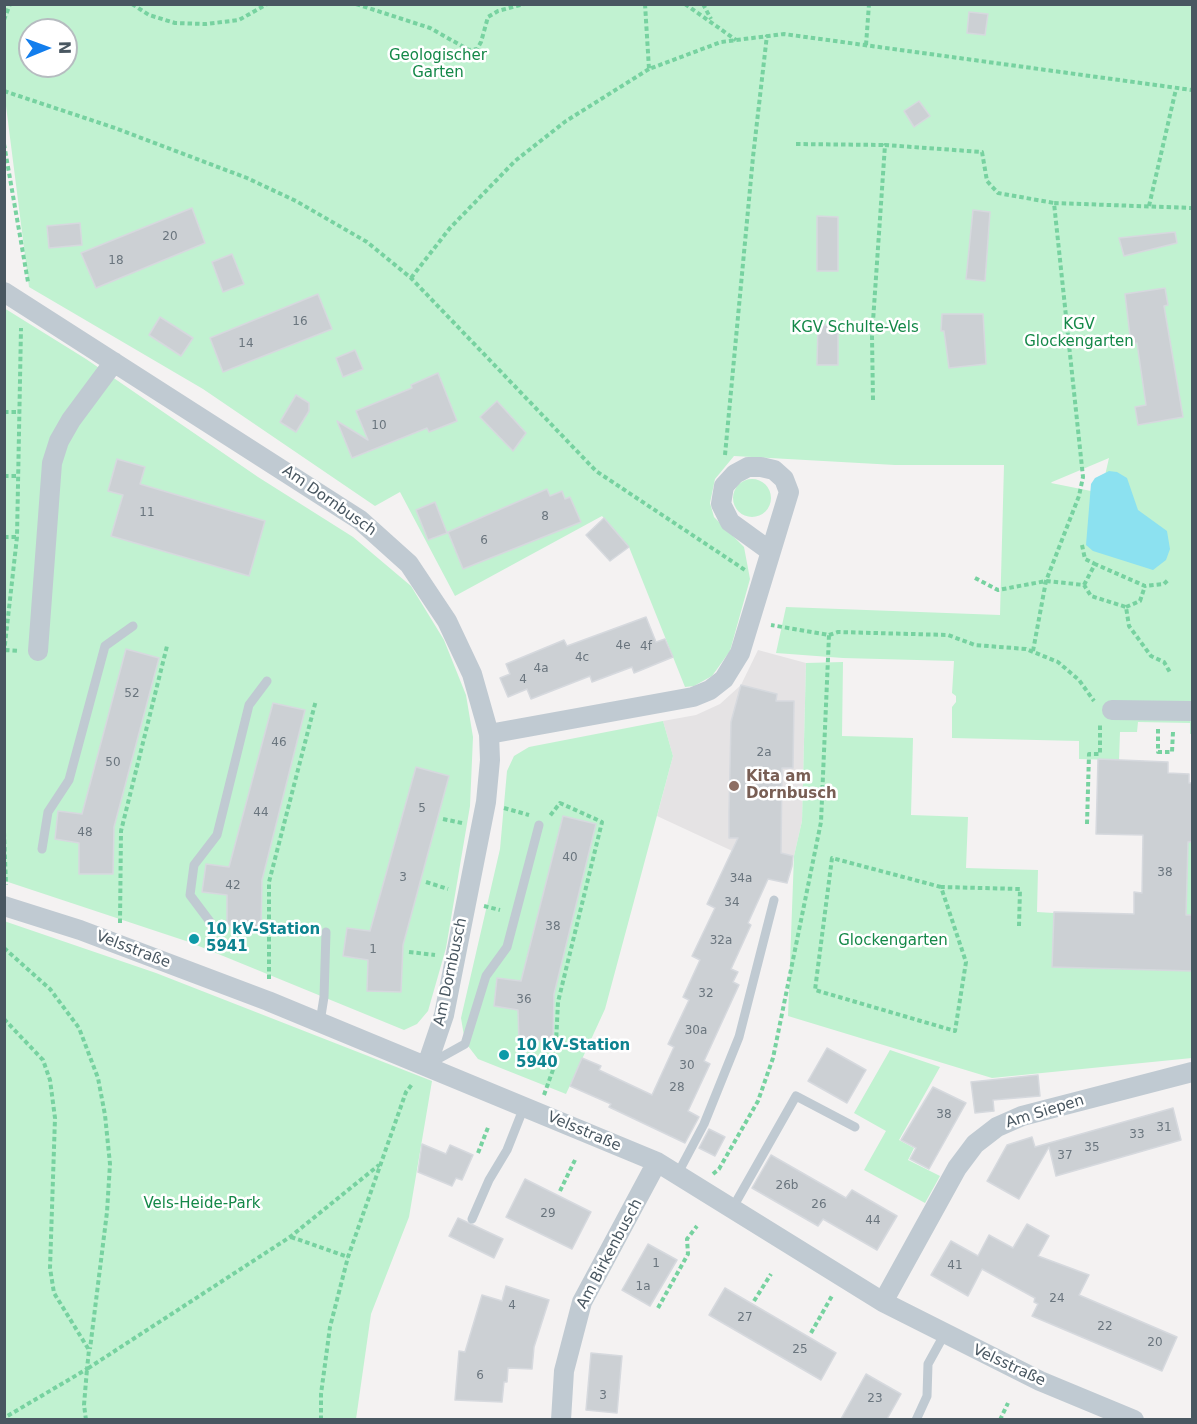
<!DOCTYPE html>
<html>
<head>
<meta charset="utf-8">
<style>
  body { margin:0 }
  #map { position:relative; width:1197px; height:1424px; overflow:hidden; background:#f4f2f2; font-family:"DejaVu Sans",sans-serif }
  canvas { display:block }
  .frame { position:absolute; inset:0; border:6px solid #495761; pointer-events:none }
  .north { position:absolute; left:18px; top:18px; width:60px; height:60px; box-sizing:border-box; background:#fff; border:2px solid #b6bcc0; border-radius:50%; rotate:89deg; font-size:16px; font-weight:700; line-height:24px; text-align:center; color:#495761 }
  .north::after { content:''; display:block; margin:auto; width:21px; height:27px; background:#137eed; clip-path:polygon(50% 0,100% 100%,50% 72%,0 100%) }
</style>
</head>
<body>
<div id="map">
<canvas width="1197" height="1424"></canvas>
<div class="frame"></div>
<div class="north">N</div>
</div>
<script>
const g = document.querySelector('canvas').getContext('2d');
g.lineJoin = 'round';
function fillPath(path, color) { g.fillStyle = color; g.fill(path, 'evenodd'); }
const toPath = rows => new Path2D(rows.map(r => 'M' + r).join(''));
function stroke(path, color, width, dash) { g.strokeStyle = color; g.lineWidth = width; g.lineCap = dash ? 'butt' : 'round'; g.setLineDash(dash || []); g.stroke(path); }
function drawText(font, color, halo, rows, align = 'center') {
  g.font = font + ' "DejaVu Sans",sans-serif'; g.lineWidth = 5; g.setLineDash([]); g.textBaseline = 'middle'; g.strokeStyle = halo; g.fillStyle = color; for (const [text, x, y, turn = 0] of rows) {
    g.save(); g.translate(x, y); g.rotate((+turn || 0) * Math.PI / 180); g.textAlign = isNaN(turn) ? turn : align; if (halo) g.strokeText(text, 0, 0); g.fillText(text, 0, 0); g.restore();
  }
}
const education = toPath([
  [758,650,806,663,802,821,794,856,773,851,769,868,657,816,673,756,663,721,696,715,720,704,741,685]
]);
const green = toPath([
  [4,5,1192,5,1192,734,1190,734,1190,723,1138,722,1137,732,1120,732,1119,760,1079,759,1079,741,952,738,952,707,956,702,956,696,952,693,954,661,843,658,776,653,786,607,1000,615,1004,465,895,465,734,456,715,479,710,503,714,517,744,547,750,579,730,651,712,676,694,686,685,687,629,547,602,516,455,596,400,492,375,506,203,389,29,287,5,98],
  [30,30,66,30,66,66,30,66],
  [1109,458,1101,493,1051,483,1052,482],
  [4,308,86,359,258,477,353,537,411,586,444,640,466,695,473,737,470,806,446,948,428,1011,417,1024,404,1030,189,942,5,881],
  '733 498a19 19 0 1 1 38 0a19 19 0 1 1-38 0Z',
  [843,662,842,736,913,738,911,815,968,817,966,868,1038,870,1037,912,1054,913,1052,967,1192,971,1192,1058,992,1078,788,1016,794,856,802,821,806,663],
  [663,721,673,756,605,1009,566,1094,478,1059,465,1042,461,1018,500,849,507,771,514,756,529,747],
  [1188,842,1192,842,1192,915,1163,915],
  [4,921,156,973,432,1081,409,1217,371,1314,356,1419,5,1419],
  [890,1050,940,1067,899,1140,914,1148,908,1160,940,1176,925,1203,864,1170,886,1131,854,1113]
]);
const water = toPath([
  [1109,471,1117,472,1127,478,1138,510,1167,531,1170,549,1166,560,1153,570,1093,551,1086,545,1091,484,1095,478]
]);
const building = toPath([
  [969,12,988,14,985,35,967,33,969,12],
  [919,101,930,116,914,127,904,111,919,101],
  [192,208,205,243,96,288,81,253,192,208],
  [973,210,990,212,985,281,966,279,973,210],
  [817,216,838,217,838,271,817,271,817,216],
  [80,223,82,245,49,248,47,226,80,223],
  [1175,232,1177,243,1124,256,1119,238,1175,232],
  [232,254,244,284,223,292,212,262,232,254],
  [1165,288,1168,305,1164,306,1183,417,1138,425,1135,407,1146,405,1137,343,1131,344,1125,294,1165,288],
  [318,294,332,329,223,372,210,338,318,294],
  [942,314,983,314,986,364,949,368,944,331,941,331,942,314],
  [160,317,193,338,181,356,149,335,160,317],
  [818,325,838,325,838,365,817,365,818,325],
  [355,350,363,369,343,377,336,358,355,350],
  [438,373,457,421,429,432,427,428,352,458,337,421,368,440,356,411,412,388,411,385,438,373],
  [296,395,309,403,309,411,296,432,280,422,296,395],
  [497,401,526,433,513,451,480,417,497,401],
  [117,459,145,467,140,484,265,521,249,576,111,536,123,495,108,491,117,459],
  [547,489,550,496,562,491,565,499,570,497,581,522,463,569,448,532,547,489],
  [435,502,447,533,428,540,416,510,435,502],
  [604,518,629,547,610,561,586,535,604,518],
  [646,617,656,642,665,639,673,657,634,673,632,667,592,682,590,676,531,699,527,689,508,697,500,678,510,674,506,664,564,640,567,646,646,617],
  [126,649,159,658,114,827,113,874,79,874,79,843,55,839,58,811,82,814,126,649],
  [741,685,777,694,776,701,794,701,793,768,782,768,781,853,793,856,792,866,787,883,768,879,748,923,751,925,731,969,738,972,733,982,739,985,704,1061,710,1064,688,1111,699,1117,685,1143,609,1107,611,1104,570,1086,582,1058,601,1066,599,1070,652,1095,674,1047,668,1044,689,1000,683,997,700,960,692,956,715,908,707,904,738,838,729,838,729,813,731,722,741,685],
  [273,703,305,710,262,880,261,927,227,926,227,895,202,892,206,864,229,867,273,703],
  [1098,759,1168,762,1168,773,1189,774,1189,783,1192,783,1192,842,1188,842,1186,915,1192,915,1192,971,1052,967,1054,912,1134,914,1134,892,1142,893,1143,835,1096,834,1098,759],
  [416,767,449,776,403,945,401,992,367,991,368,960,343,956,347,928,370,931,416,767],
  [563,816,596,824,554,994,553,1041,519,1041,518,1010,494,1006,497,978,521,981,563,816],
  [827,1048,866,1070,847,1103,808,1081,827,1048],
  [1038,1075,1040,1096,993,1100,994,1111,975,1113,971,1082,1038,1075],
  [933,1087,966,1103,929,1169,910,1159,916,1148,901,1140,933,1087],
  [1173,1108,1181,1140,1056,1176,1049,1147,1019,1199,987,1181,1007,1145,1032,1137,1035,1147,1173,1108],
  [709,1129,725,1137,715,1156,699,1148,709,1129],
  [422,1144,446,1154,450,1145,473,1155,462,1180,456,1178,452,1186,418,1172,422,1144],
  [771,1155,846,1198,852,1190,897,1216,877,1250,823,1219,818,1226,752,1188,771,1155],
  [525,1179,591,1212,572,1249,506,1217,525,1179],
  [458,1218,503,1239,494,1258,449,1236,458,1218],
  [1027,1224,1049,1236,1038,1256,1089,1275,1079,1295,1177,1337,1162,1371,1032,1316,1038,1304,1034,1302,1035,1298,982,1269,968,1296,931,1275,951,1241,978,1256,989,1235,1013,1248,1027,1224],
  [648,1244,677,1260,650,1306,622,1290,648,1244],
  [506,1286,549,1300,534,1347,532,1369,508,1368,507,1382,504,1382,502,1402,455,1400,459,1351,465,1352,482,1295,502,1301,506,1286],
  [725,1288,836,1353,821,1380,709,1315,725,1288],
  [591,1353,622,1356,617,1413,586,1410,591,1353],
  [866,1374,901,1394,887,1419,841,1419,866,1374]
]);
const path = toPath([
  [132,4,149,15,175,23,206,24,239,20,267,4],
  [356,4,430,28,469,50,477,49,481,42,488,17,498,11,524,4],
  [645,4,649,69,721,42,784,34,1192,90],
  [685,4,736,40],
  [703,4,711,19],
  [4,20,10,4],
  [866,45,869,4],
  [4,91,115,128,247,178,296,201,367,242,411,278,596,471,745,570],
  [4,144,28,282],
  [796,144,885,145],
  [1149,206,1176,89],
  [411,278,450,228,515,161,566,121,649,69],
  [873,400,872,336,885,145,982,152,987,181,998,193,1054,203],
  [4,412,20,412],
  [725,455,753,157,767,35],
  [4,476,19,476],
  [4,537,17,537],
  [1082,545,1085,559,1095,564],
  [975,578,998,590,1046,581,1084,585,1091,596,1126,607,1129,626,1151,656,1164,662,1171,674],
  [1084,585,1095,564,1145,586,1164,584,1168,580],
  [1126,607,1140,601,1145,586],
  [829,635,838,632,948,635,975,645,1026,649,1058,662,1079,680,1094,701],
  [5,650,19,651],
  [1033,651,1046,581,1079,496,1083,477,1054,203,1192,208],
  [4,653,17,537,21,328],
  [1158,729,1158,752,1172,752,1173,732],
  [504,808,529,815],
  [443,819,462,823],
  [1087,824,1089,754,1100,754,1100,725],
  [4,832,6,885],
  [426,882,448,889],
  [941,887,832,858,815,990,955,1031,966,962,941,887,1020,889,1019,926],
  [484,906,500,910],
  [120,923,121,831,167,646],
  [4,948,50,989,79,1028,98,1078,105,1115,110,1164,107,1212,90,1349],
  [409,952,435,955],
  [269,979,269,882,316,700],
  [4,1019,43,1060,50,1080,55,1118,50,1268,54,1293,89,1350,87,1369,4,1418],
  [544,1095,555,1064,558,1002,602,822,560,803,549,817],
  [478,1153,489,1125],
  [713,1174,719,1169,758,1101,773,1058,821,822,829,635,771,625],
  [560,1191,575,1160],
  [291,1237,348,1257],
  [754,1301,771,1274],
  [658,1308,688,1254,687,1239,697,1226],
  [811,1333,833,1294],
  [86,1420,84,1405,87,1369,290,1237,379,1165],
  [321,1420,321,1394,330,1327,348,1257,406,1092,413,1083],
  [1000,1420,1008,1403]
]);
const service = toPath([
  [42,849,48,812,69,780,105,646,133,626],
  [214,927,190,895,194,865,217,835,249,705,267,681],
  [320,1022,324,997,326,932],
  [429,1064,465,1044,486,976,507,947,539,825],
  [677,1175,704,1124,739,1037,774,900],
  [732,1209,796,1096,855,1127],
  [472,1219,489,1180,507,1150,524,1107],
  [916,1420,927,1396,928,1364,944,1335]
]);
const minor = toPath([
  [4,292,360,520,409,564,447,621,472,674,489,734,490,760,486,802,444,1015,427,1065],
  [38,651,52,463,59,441,71,420,114,362],
  [1112,710,1192,711],
  [489,734,693,697,710,690,724,679,740,653,789,492,784,479,774,470,761,467,748,467,735,474,724,486,721,504,730,522,770,551],
  [4,906,80,930,268,1001,657,1162,883,1302,1040,1381,1134,1420],
  [883,1302,957,1168,975,1144,997,1127,1022,1116,1192,1072],
  [561,1420,564,1371,582,1302,657,1162]
]);
const markers = [
  [734,786,6,"#8d6e63"],
  [194,939,6,"#0f9aa8"],
  [504,1055,6,"#0f9aa8"]
];
const numberNames = [
  ["20",170,237],
  ["18",116,261],
  ["16",300,322],
  ["14",246,344],
  ["10",379,426],
  ["11",147,513],
  ["8",545,517],
  ["6",484,541],
  ["4e",623,646],
  ["4f",646,647],
  ["4c",582,658],
  ["4a",541,669],
  ["4",523,680],
  ["52",132,694],
  ["46",279,743],
  ["2a",764,753],
  ["50",113,763],
  ["5",422,809],
  ["44",261,813],
  ["48",85,833],
  ["40",570,858],
  ["38",1165,873],
  ["3",403,878],
  ["34a",741,879],
  ["42",233,886],
  ["34",732,903],
  ["38",553,927],
  ["32a",721,941],
  ["1",373,950],
  ["32",706,994],
  ["36",524,1000],
  ["30a",696,1031],
  ["30",687,1066],
  ["28",677,1088],
  ["38",944,1115],
  ["31",1164,1128],
  ["33",1137,1135],
  ["35",1092,1148],
  ["37",1065,1156],
  ["26b",787,1186],
  ["26",819,1205],
  ["29",548,1214],
  ["44",873,1221],
  ["1",656,1264],
  ["41",955,1266],
  ["1a",643,1287],
  ["24",1057,1299],
  ["4",512,1306],
  ["27",745,1318],
  ["22",1105,1327],
  ["20",1155,1343],
  ["25",800,1350],
  ["6",480,1376],
  ["3",603,1396],
  ["23",875,1399]
];
const parkNames = [
  ["Geologischer",438,56],
  ["Garten",438,73],
  ["KGV",1079,325],
  ["Glockengarten",1079,342],
  ["KGV Schulte-Vels",855,328],
  ["Glockengarten",893,941],
  ["Vels-Heide-Park",202,1204]
];
const streetNames = [
  ["Am Dornbusch",329,501,35],
  ["Velsstraße",133,950,21],
  ["Am Dornbusch",451,972,-78],
  ["Am Siepen",1045,1112,-17],
  ["Velsstraße",584,1132,23],
  ["Am Birkenbusch",610,1254,-62],
  ["Velsstraße",1009,1366,25]
];
const educationNames = [
  ["Kita am",746,777],
  ["Dornbusch",746,794]
];
const cultureNames = [
  ["10 kV-Station",206,930],
  ["5941",206,947],
  ["10 kV-Station",516,1046],
  ["5940",516,1063]
];
fillPath(education, '#e5e3e4');
fillPath(green, '#c1f2d1');
fillPath(water, '#8ce1f0');
fillPath(building, '#ccd0d4');
stroke(building, '#d6d9de', 1.5);
stroke(path, '#77d2a0', 4, [4.5, 3]);
stroke(service, '#c0cad2', 9);
stroke(minor, '#c0cad2', 20);
for (const [x, y, r, color] of markers) { const dot = new Path2D(); dot.arc(x, y, r, 0, 2 * Math.PI); g.fillStyle = color; g.fill(dot); stroke(dot, '#fff', 2); }
drawText('12px', '#6a757e', null, numberNames);
drawText('15px', '#148848', '#fff', parkNames);
drawText('15px', '#495761', '#fff', streetNames);
drawText('bold 15px', '#785e54', '#fff', educationNames, 'left');
drawText('bold 15px', '#0d838f', '#fff', cultureNames, 'left');
</script>
</body>
</html>
